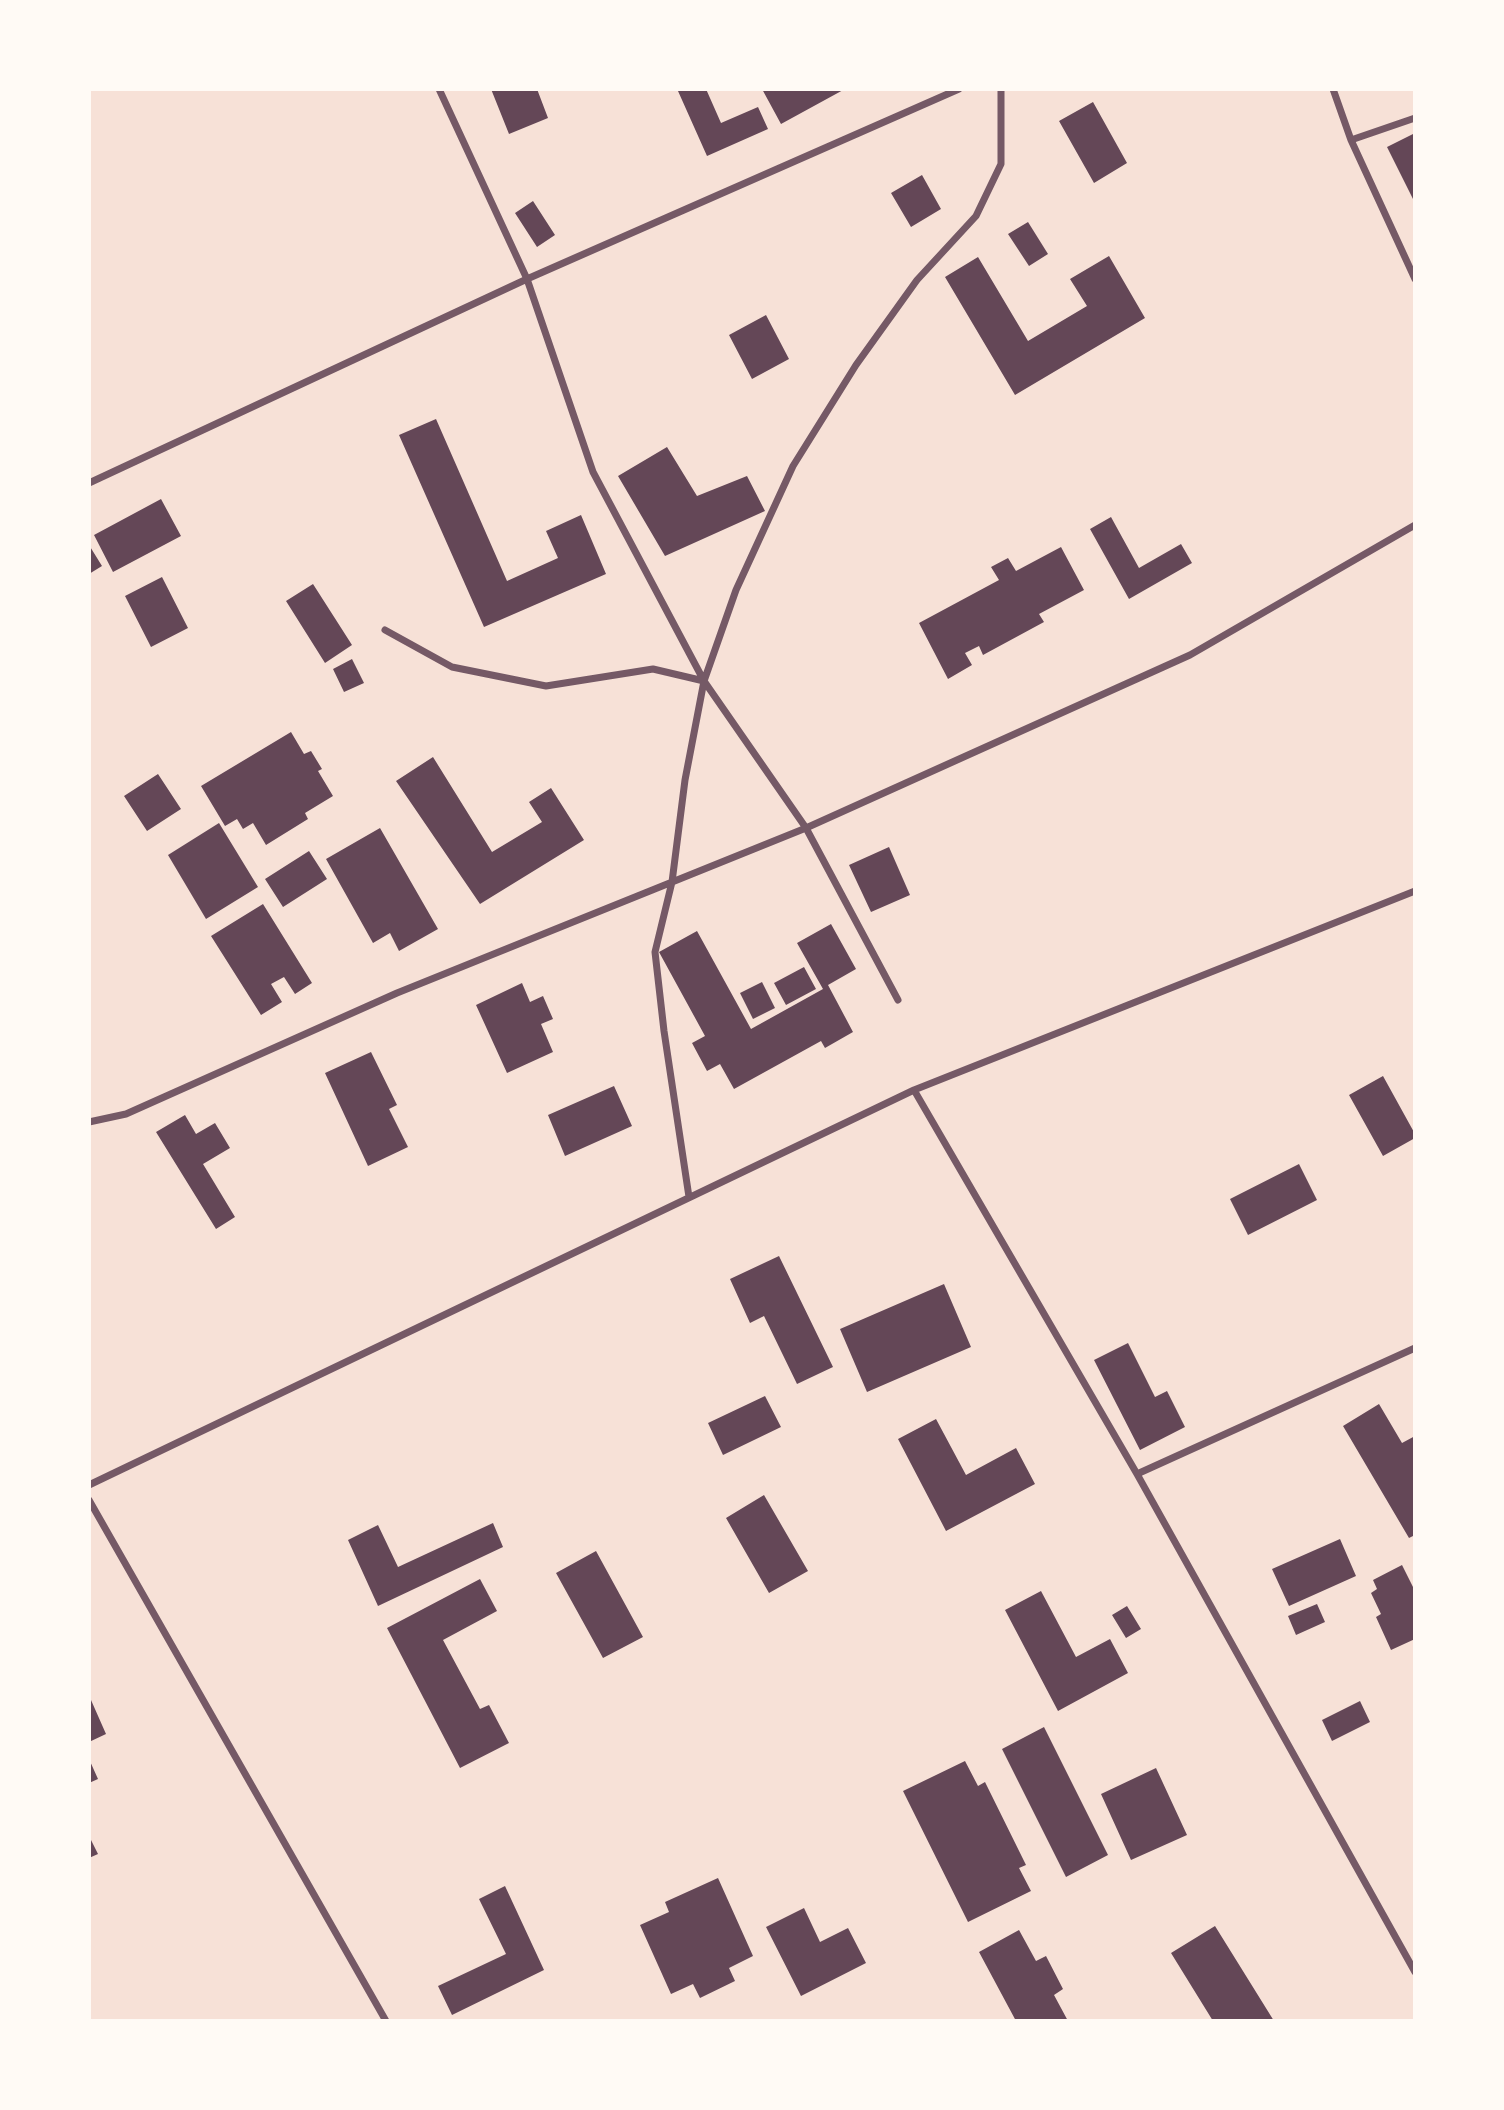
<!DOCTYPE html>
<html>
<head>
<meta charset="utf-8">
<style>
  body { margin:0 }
  #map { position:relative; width:1504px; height:2110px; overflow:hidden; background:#f7e1d7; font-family:"Roboto Serif",serif }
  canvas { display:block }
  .frame { position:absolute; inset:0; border:91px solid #fffaf5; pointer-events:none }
</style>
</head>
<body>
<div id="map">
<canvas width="1504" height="2110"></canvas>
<div class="frame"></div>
</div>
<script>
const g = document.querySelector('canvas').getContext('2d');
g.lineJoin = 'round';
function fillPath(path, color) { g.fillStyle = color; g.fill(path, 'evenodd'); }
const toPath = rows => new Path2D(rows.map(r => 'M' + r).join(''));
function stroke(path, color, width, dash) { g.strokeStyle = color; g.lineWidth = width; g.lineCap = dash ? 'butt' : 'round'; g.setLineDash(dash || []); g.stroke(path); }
const building = toPath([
  [491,89,537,89,548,118,509,134],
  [682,89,706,89,721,123,758,107,768,129,707,156,678,91],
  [762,89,845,89,781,124],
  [1093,102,1127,163,1094,183,1059,121],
  [1415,133,1415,203,1387,147],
  [922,175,941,209,911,227,891,193],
  [533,201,555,235,537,247,515,213],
  [1028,222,1048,254,1029,266,1008,234],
  [1109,256,1145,318,1015,395,945,277,978,257,1028,341,1087,306,1070,279],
  [766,315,789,359,752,379,729,335],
  [436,419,507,581,558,558,546,531,581,515,606,574,484,627,399,435],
  [667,447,697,496,747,476,765,511,665,556,618,476],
  [161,499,181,536,113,572,94,535],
  [1111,517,1139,568,1181,544,1192,563,1129,599,1090,529],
  [89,545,102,566,89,574],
  [1061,547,1084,590,1039,614,1044,622,983,655,979,646,965,653,972,665,948,679,919,623,999,580,991,567,1008,558,1016,571],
  [162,577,188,628,151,647,125,596],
  [313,584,352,645,325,663,286,601],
  [352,659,364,683,344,692,333,669],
  [291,732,304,754,311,751,322,769,318,771,333,796,305,813,308,819,266,845,253,823,243,829,237,819,225,826,201,786],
  [433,757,492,852,542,822,529,802,551,788,584,840,480,904,396,781],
  [158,774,181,809,147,831,124,796],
  [219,823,258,887,206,919,168,855],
  [380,828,438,929,399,951,390,933,373,943,326,859],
  [889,847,910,895,871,912,849,865],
  [309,851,327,879,283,907,265,879],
  [263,904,312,983,295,994,284,977,271,984,282,1002,261,1015,211,936],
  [831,924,856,969,828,985,853,1032,825,1048,821,1041,734,1089,720,1064,707,1071,692,1043,705,1036,659,952,697,931,751,1029,823,989,797,943],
  [804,967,816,989,786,1005,774,983],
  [762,982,775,1008,753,1019,740,993],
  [522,983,530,1002,543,996,553,1019,541,1024,553,1052,507,1073,476,1005],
  [371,1052,397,1105,389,1109,408,1147,368,1166,325,1073],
  [1383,1076,1415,1134,1415,1138,1383,1156,1349,1095],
  [614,1086,632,1126,565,1156,548,1115],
  [185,1115,196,1134,215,1123,230,1148,203,1164,235,1217,216,1229,156,1132],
  [1299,1164,1317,1200,1248,1235,1230,1199],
  [779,1256,833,1367,797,1384,764,1316,750,1323,730,1279],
  [944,1284,971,1347,867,1392,840,1329],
  [1128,1343,1155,1397,1167,1391,1185,1427,1140,1450,1094,1360],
  [765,1396,781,1427,723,1455,708,1423],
  [1379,1404,1402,1443,1415,1436,1415,1535,1409,1538,1343,1426],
  [936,1419,966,1475,1016,1448,1035,1484,946,1531,898,1439],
  [764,1495,808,1571,769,1593,726,1518],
  [493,1523,503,1547,378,1606,348,1540,378,1525,398,1567],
  [1340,1539,1356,1576,1289,1606,1272,1569],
  [596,1551,643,1637,603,1658,556,1573],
  [1402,1565,1415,1591,1415,1639,1391,1650,1376,1617,1381,1614,1371,1593,1377,1589,1373,1580],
  [480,1579,497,1611,443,1640,480,1709,489,1705,509,1743,460,1768,387,1628],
  [1041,1591,1076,1657,1110,1639,1128,1673,1058,1711,1005,1610],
  [1317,1604,1325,1622,1296,1635,1288,1616],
  [1127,1606,1141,1629,1126,1638,1112,1615],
  [91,1700,106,1734,89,1742,89,1701],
  [1360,1701,1370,1722,1332,1741,1322,1720],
  [1044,1727,1108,1855,1066,1877,1002,1749],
  [89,1759,98,1779,89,1783],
  [965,1761,978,1786,985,1782,1026,1865,1019,1868,1031,1891,968,1922,903,1791],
  [1156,1768,1187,1835,1131,1860,1101,1794],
  [89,1836,98,1854,89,1858],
  [718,1878,753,1956,729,1968,735,1981,700,1998,693,1984,671,1994,640,1925,669,1912,665,1902],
  [505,1886,544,1970,452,2015,438,1986,506,1954,479,1899],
  [804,1908,820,1942,848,1928,866,1963,801,1996,766,1927],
  [1215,1926,1274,2021,1213,2021,1171,1953],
  [1019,1930,1036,1961,1046,1956,1063,1989,1054,1995,1068,2021,1016,2021,979,1952]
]);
const minor = toPath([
  [439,89,527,279,593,472,704,681,806,828,898,1000],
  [1333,89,1351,140,1415,279],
  [1351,140,1415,118],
  [89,483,527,279,959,89],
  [385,630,452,667,546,686,653,669,704,681],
  [914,1090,1137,1474,1415,1972],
  [89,1122,126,1114,397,993,806,828,1190,655,1415,525],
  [689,1197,664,1031,655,952,672,882,685,780,704,681,736,590,793,466,856,365,917,280,976,216,1001,164,1001,89],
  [1137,1474,1415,1348],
  [89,1485,914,1090,1415,891],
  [89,1500,386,2021]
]);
fillPath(building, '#644757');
stroke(minor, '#755966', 7);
</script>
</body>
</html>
